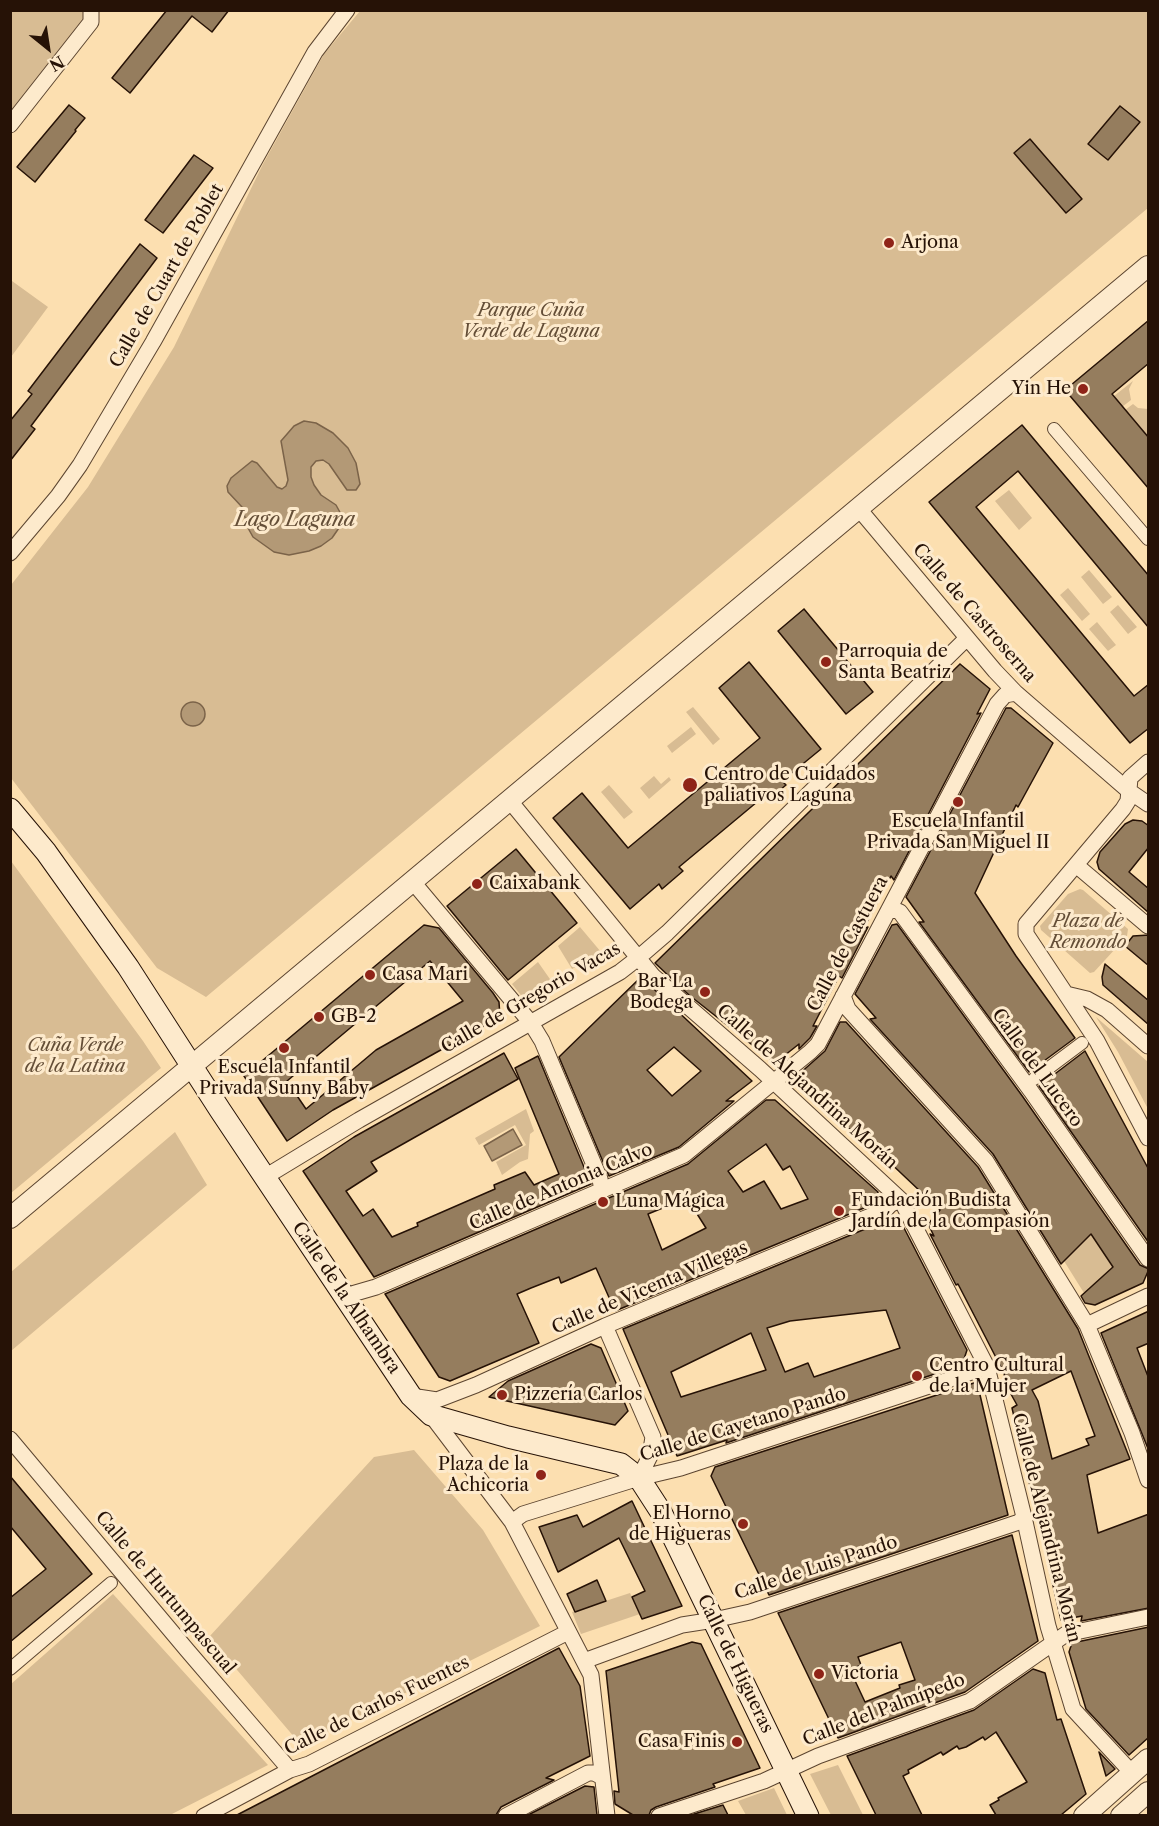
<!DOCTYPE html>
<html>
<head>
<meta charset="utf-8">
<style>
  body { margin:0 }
  #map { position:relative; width:1159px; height:1826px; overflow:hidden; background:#fcdfb0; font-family:"Libre Caslon Text",serif }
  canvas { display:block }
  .frame { position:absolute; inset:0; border:12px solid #261206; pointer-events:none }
  .north { position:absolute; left:18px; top:18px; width:60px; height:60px; -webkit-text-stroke:4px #fdeacc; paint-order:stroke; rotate:150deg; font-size:16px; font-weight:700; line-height:24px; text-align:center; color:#261206 }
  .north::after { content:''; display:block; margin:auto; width:21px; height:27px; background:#261206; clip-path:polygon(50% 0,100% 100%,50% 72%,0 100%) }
</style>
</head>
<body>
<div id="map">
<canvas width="1159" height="1826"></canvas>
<div class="frame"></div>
<div class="north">N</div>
</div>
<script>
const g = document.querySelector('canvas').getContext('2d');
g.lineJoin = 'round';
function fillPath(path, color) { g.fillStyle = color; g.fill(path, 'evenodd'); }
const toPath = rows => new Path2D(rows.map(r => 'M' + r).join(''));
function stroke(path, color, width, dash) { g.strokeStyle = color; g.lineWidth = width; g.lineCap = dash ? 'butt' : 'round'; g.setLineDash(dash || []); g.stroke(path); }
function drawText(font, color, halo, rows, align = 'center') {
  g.font = font + ' "Libre Caslon Text",serif'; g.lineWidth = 6; g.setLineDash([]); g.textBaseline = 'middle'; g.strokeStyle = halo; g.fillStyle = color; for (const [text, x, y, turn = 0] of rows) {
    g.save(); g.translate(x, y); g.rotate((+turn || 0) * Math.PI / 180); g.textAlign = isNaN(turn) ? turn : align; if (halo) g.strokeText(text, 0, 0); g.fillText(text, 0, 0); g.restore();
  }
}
const green = toPath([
  [11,11,91,11,11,125],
  [360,11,1148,11,1148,208,206,997,157,968,11,778,11,585,88,487,174,347,263,164,324,54],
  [12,281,48,307,11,357,10,283],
  [1133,381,1129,389,1131,400,1122,407,1114,396],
  [1133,404,1138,408,1148,409,1148,438,1125,410],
  [1009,490,1032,518,1019,530,995,501],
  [1089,570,1112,597,1103,604,1081,577],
  [1068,588,1090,614,1082,621,1060,595],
  [1118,605,1137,627,1128,634,1110,612],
  [1097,622,1116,645,1108,651,1089,629],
  [693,707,720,739,713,745,686,712],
  [691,727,696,734,672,753,667,746],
  [654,776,661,784,669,777,671,780,649,799,640,788],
  [609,785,633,812,624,819,601,792],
  [11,861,143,1041,161,1068,11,1193],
  [1080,889,1083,890,1128,929,1127,936,1094,972,1090,973,1064,950,1041,930,1040,926,1068,894],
  [580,927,601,952,572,969,558,946],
  [538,962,552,982,524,999,512,984],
  [1096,1017,1148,1062,1148,1109,1118,1052],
  [526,1109,534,1131,530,1134,528,1159,520,1162,502,1175,496,1162,526,1145,515,1125,479,1145,475,1138],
  [175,1132,207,1185,11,1351,11,1272],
  [1091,1234,1113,1267,1084,1293,1064,1261],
  [414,1450,483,1530,540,1626,301,1745,209,1637,374,1457],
  [630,1593,640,1614,581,1634,572,1612],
  [113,1594,268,1765,170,1815,11,1815,11,1684],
  [838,1765,863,1815,831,1815,810,1774],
  [774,1788,787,1815,746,1815,738,1801]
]);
const water = toPath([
  [304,421,316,423,333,433,348,448,356,463,360,484,356,490,347,490,329,464,323,460,316,461,311,467,311,477,314,485,321,495,336,505,342,516,341,525,332,538,321,546,309,551,289,555,274,552,253,537,248,528,242,507,228,492,227,486,231,478,252,461,257,463,277,487,282,489,286,486,288,480,281,441,294,426,304,421],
  '181 714a12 12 0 1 1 24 0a12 12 0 1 1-24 0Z',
  [513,1129,522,1145,492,1161,484,1146,513,1129]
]);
const building = toPath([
  [167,10,229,10,212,32,192,16,130,93,112,78,167,10],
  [69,105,85,118,75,130,76,131,35,182,17,167,69,105],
  [1120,106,1140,122,1108,160,1088,144,1120,106],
  [1030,139,1082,199,1066,213,1014,153,1030,139],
  [194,155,213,168,163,233,145,220,194,155],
  [140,244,157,258,31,426,35,429,10,461,10,421,32,394,28,391,140,244],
  [1149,320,1149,363,1112,394,1149,438,1149,489,1065,390,1149,320],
  [1022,425,1149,576,1149,628,1018,471,976,507,1134,696,1149,684,1149,728,1130,743,929,502,1022,425],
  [804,609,873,692,846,714,778,631,804,609],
  [749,662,821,749,782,781,786,785,767,801,763,797,679,867,683,871,662,889,659,884,630,909,553,818,582,793,628,848,760,738,719,688,749,662],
  [960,664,990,689,977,714,981,713,894,880,891,876,864,928,868,927,842,978,839,976,813,1026,817,1026,810,1038,799,1049,799,1044,775,1063,689,995,655,963,960,664],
  [1006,708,1011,708,1053,743,1018,807,1016,805,975,893,1016,956,1075,1038,1029,1072,919,922,924,922,906,897,1006,708],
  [1133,820,1142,821,1149,826,1149,847,1129,872,1149,889,1149,913,1099,869,1097,862,1100,852,1125,824,1133,820],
  [516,849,577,923,508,980,447,906,516,849],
  [897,924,1023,1097,1140,1265,1149,1269,1143,1283,1095,1305,1085,1303,1081,1296,1113,1267,1091,1234,1061,1264,993,1154,870,1019,876,1018,855,994,892,925,897,924],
  [424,925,439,928,493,993,499,1002,500,1017,333,1110,287,1141,244,1076,424,925],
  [430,961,463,1001,376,1050,306,1109,287,1081,430,961],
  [1149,935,1149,966,1125,946,1133,936,1149,935],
  [1105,964,1149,1001,1149,1025,1103,985,1102,977,1105,964],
  [641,977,752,1081,726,1101,734,1101,679,1147,609,1176,559,1057,641,977],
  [674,1047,701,1071,672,1096,647,1070,674,1047],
  [840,1022,846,1022,978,1167,1078,1329,1130,1459,1087,1475,1098,1533,1149,1514,1149,1608,1081,1621,1082,1616,1061,1620,1012,1408,1017,1405,1007,1387,1004,1373,958,1284,956,1285,930,1234,934,1236,928,1224,940,1210,884,1157,883,1159,798,1083,798,1075,825,1051,840,1022],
  [1071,1371,1095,1436,1086,1439,1089,1445,1052,1459,1038,1401,1032,1390,1071,1371],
  [1085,1051,1149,1170,1149,1243,1039,1086,1085,1051],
  [504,1053,518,1079,371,1162,377,1171,346,1191,363,1216,373,1209,392,1237,418,1226,417,1223,495,1189,494,1185,525,1172,534,1185,559,1174,515,1068,538,1056,591,1184,374,1277,303,1171,354,1137,504,1053],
  [766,1100,775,1100,878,1192,876,1203,615,1311,596,1268,561,1283,559,1277,531,1288,517,1294,539,1343,450,1381,439,1377,385,1294,688,1164,766,1100],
  [766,1144,783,1170,790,1166,808,1199,781,1209,764,1181,743,1192,728,1171,766,1144],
  [687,1198,706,1228,662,1250,648,1214,687,1198],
  [887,1220,903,1226,967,1350,962,1365,726,1443,727,1440,677,1456,623,1329,887,1220],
  [886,1310,900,1348,814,1377,808,1363,785,1372,767,1328,790,1321,886,1310],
  [751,1333,766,1370,681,1397,671,1372,751,1333],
  [1149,1311,1149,1343,1137,1348,1149,1379,1149,1451,1101,1333,1149,1311],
  [591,1344,601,1348,628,1411,615,1425,489,1397,508,1381,591,1344],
  [977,1382,1008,1515,769,1595,711,1476,715,1467,977,1382],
  [10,1476,92,1574,10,1642,10,1598,46,1569,10,1526,10,1476],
  [632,1501,682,1606,642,1619,632,1597,645,1591,619,1538,558,1572,539,1527,577,1515,583,1527,632,1501],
  [1012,1535,1038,1641,965,1692,838,1738,778,1613,1012,1535],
  [901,1642,915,1680,899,1685,900,1688,865,1702,850,1670,861,1665,858,1657,901,1642],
  [597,1580,606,1601,575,1612,567,1594,597,1580],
  [1149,1627,1149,1737,1129,1755,1086,1709,1069,1652,1072,1643,1149,1627],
  [692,1642,701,1644,760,1768,713,1784,715,1787,656,1807,651,1810,649,1815,633,1815,615,1804,614,1791,619,1792,606,1671,692,1642],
  [559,1648,580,1686,590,1756,546,1778,554,1780,501,1807,496,1815,237,1815,559,1648],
  [1033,1669,1045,1673,1057,1720,1061,1719,1086,1794,1061,1815,996,1815,990,1805,999,1800,998,1798,1027,1782,996,1732,985,1740,983,1737,966,1747,959,1749,957,1746,943,1755,941,1752,908,1770,909,1773,903,1776,922,1815,876,1815,847,1756,974,1710,1033,1669],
  [1099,1752,1115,1769,1106,1776,1099,1752],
  [585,1786,594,1787,597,1815,528,1815,585,1786],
  [723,1805,728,1815,691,1815,723,1805]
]);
const pedestrian = toPath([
  [1054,429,1148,539],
  [1034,1079,1082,1043],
  [10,1669,111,1583]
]);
const minor = toPath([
  [10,125,91,22,91,10],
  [859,509,995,671,1016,693,1129,791,1148,804],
  [10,553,58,496,80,465,153,342,315,52,347,10],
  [1148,762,1130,778,1128,801,1123,809,1026,924,1026,934,1097,1041,1148,1138],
  [510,801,653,976,760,1069,901,1200,987,1367,1024,1517,1048,1626,1073,1709,1133,1774],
  [1076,865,1148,926],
  [413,882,531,1023,542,1041,600,1179,602,1191],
  [888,911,895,910,900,912,1031,1091,1148,1259],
  [1066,994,1087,999,1107,1010,1148,1046],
  [843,996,848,1009,986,1161,1087,1325,1132,1433,1148,1480],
  [265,1177,359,1120,620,972,638,958,667,933,967,638],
  [345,1296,376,1287,684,1155,810,1052,818,1044,997,704,1005,695,1016,693],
  [1087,1325,1148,1296],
  [605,1326,653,1437,650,1456,639,1478],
  [411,1396,437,1400,476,1385,605,1326,885,1210,891,1204,901,1200],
  [431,1415,512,1522,591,1675,607,1816],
  [10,1439,187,1650,290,1770],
  [512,1522,523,1514,639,1478,681,1468,987,1367],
  [584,1661,682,1625,714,1620,750,1612,1019,1522,1024,1517],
  [204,1816,290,1770,309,1764,568,1632],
  [506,1816,588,1773,594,1773,602,1777],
  [659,1816,764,1781,818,1756,970,1701,1066,1634,1148,1617]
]);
const tertiary = toPath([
  [10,1218,1148,266],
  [1084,1816,1148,1759],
  [1121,1816,1148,1792]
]);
const secondary = toPath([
  [10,809,46,852,128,967,220,1110,411,1396,431,1415,508,1437,621,1464,639,1478,661,1512,808,1816]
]);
const markers = [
  [889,243,6,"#8f2418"],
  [1083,389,6,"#8f2418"],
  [826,662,6,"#8f2418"],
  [690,785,8,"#8f2418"],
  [958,802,6,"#8f2418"],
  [477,884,6,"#8f2418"],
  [370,975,6,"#8f2418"],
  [705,992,6,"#8f2418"],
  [319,1017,6,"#8f2418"],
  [284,1048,6,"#8f2418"],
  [603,1202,6,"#8f2418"],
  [839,1211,6,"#8f2418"],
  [917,1376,6,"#8f2418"],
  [502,1395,6,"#8f2418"],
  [541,1475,6,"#8f2418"],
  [743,1524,6,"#8f2418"],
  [819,1674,6,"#8f2418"],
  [737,1742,6,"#8f2418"]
];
const poiNames = [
  ["Arjona",901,243],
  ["Yin He",1071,389,"right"],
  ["Parroquia de",838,652],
  ["Santa Beatriz",838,673],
  ["Centro de Cuidados",704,775],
  ["paliativos Laguna",704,796],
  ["Escuela Infantil",958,822,"center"],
  ["Privada San Miguel II",958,843,"center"],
  ["Caixabank",489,884],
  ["Casa Mari",382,975],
  ["Bar La",693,982,"right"],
  ["Bodega",693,1003,"right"],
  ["GB-2",331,1017],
  ["Escuela Infantil",284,1068,"center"],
  ["Privada Sunny Baby",284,1089,"center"],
  ["Fundación Budista",851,1201],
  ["Jardín de la Compasión",851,1222],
  ["Luna Mágica",615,1202],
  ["Centro Cultural",929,1366],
  ["de la Mujer",929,1387],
  ["Pizzería Carlos",514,1395],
  ["Plaza de la",529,1465,"right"],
  ["Achicoria",529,1486,"right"],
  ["El Horno",731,1514,"right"],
  ["de Higueras",731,1535,"right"],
  ["Victoria",831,1674],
  ["Casa Finis",725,1742,"right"]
];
const streetNames = [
  ["Calle de Cuart de Poblet",167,276,-60],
  ["Calle de Castroserna",974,613,49],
  ["Calle de Castuera",848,944,-62],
  ["Calle de Gregorio Vacas",531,998,-30],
  ["Calle del Lucero",1037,1068,54],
  ["Calle de Alejandrina Morán",807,1087,42],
  ["Calle de Antonia Calvo",561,1187,-23],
  ["Calle de Vicenta Villegas",650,1288,-23],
  ["Calle de la Alhambra",346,1298,56],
  ["Calle de Cayetano Pando",743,1425,-17],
  ["Calle de Alejandrina Morán",1046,1528,76],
  ["Calle de Luis Pando",816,1568,-18],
  ["Calle de Hurtumpascual",165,1593,50],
  ["Calle de Higueras",735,1664,64],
  ["Calle de Carlos Fuentes",377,1706,-26],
  ["Calle del Palmípedo",884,1710,-21]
];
const parkNames = [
  ["Parque Cuña",531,311],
  ["Verde de Laguna",531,332],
  ["Plaza de",1088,922],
  ["Remondo",1088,943],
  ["Cuña Verde",75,1046],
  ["de la Latina",75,1067]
];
const waterNames = [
  ["Lago Laguna",295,520]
];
fillPath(green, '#d8bc93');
fillPath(water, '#b39976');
stroke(water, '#7b6349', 1.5);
fillPath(building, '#957d5e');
stroke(building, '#261206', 1.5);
stroke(pedestrian, '#5c4530', 14);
stroke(minor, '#5c4530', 17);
stroke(tertiary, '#5c4530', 22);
stroke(secondary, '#261206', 23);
stroke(pedestrian, '#fdeacc', 12);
stroke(minor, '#fdeacc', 15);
stroke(tertiary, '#fdeacc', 20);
stroke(secondary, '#fdeacc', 21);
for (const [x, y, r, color] of markers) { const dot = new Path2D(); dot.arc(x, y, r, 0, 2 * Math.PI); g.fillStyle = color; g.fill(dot); stroke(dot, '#fdeacc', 2); }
drawText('18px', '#261206', '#fdeacc', poiNames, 'left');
drawText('18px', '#261206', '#fdeacc', streetNames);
drawText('italic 18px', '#644e37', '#fdeacc', parkNames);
drawText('italic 20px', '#654f38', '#fdeacc', waterNames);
</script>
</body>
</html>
